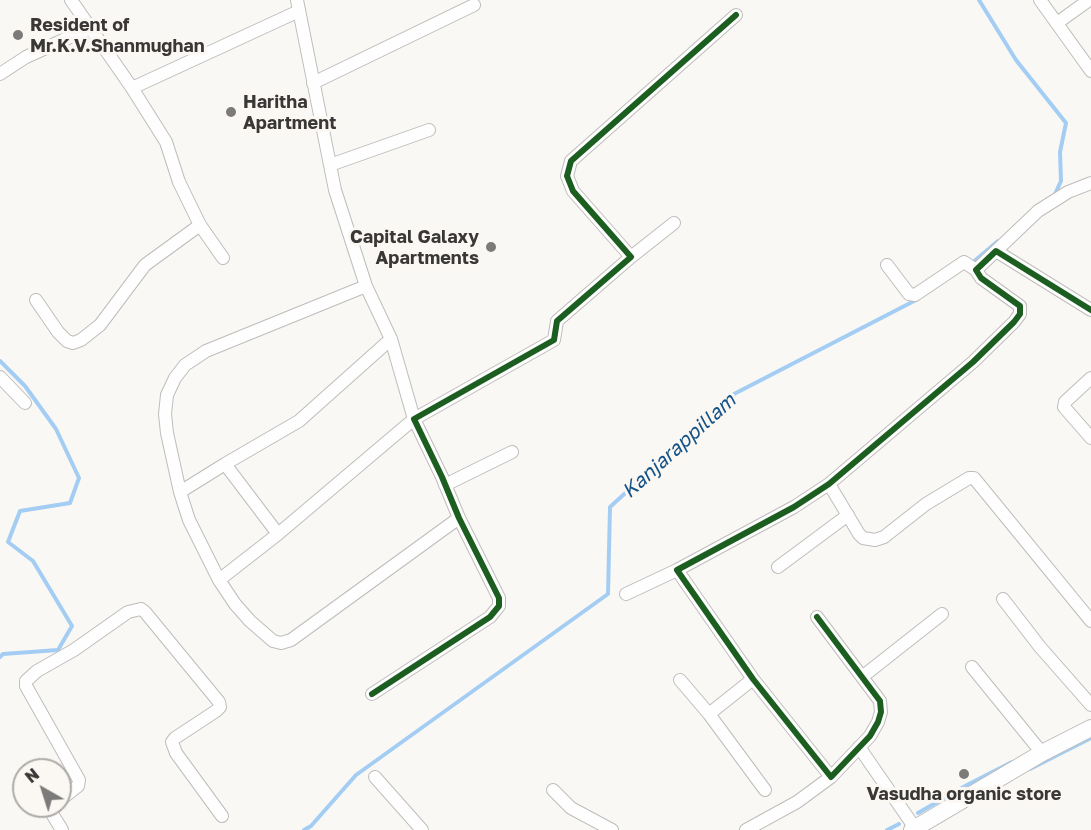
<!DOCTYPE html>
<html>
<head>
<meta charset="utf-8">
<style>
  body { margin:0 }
  #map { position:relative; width:1091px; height:830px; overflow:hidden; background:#faf8f5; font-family:"Golos Text",sans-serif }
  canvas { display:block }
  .north { position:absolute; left:12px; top:758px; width:60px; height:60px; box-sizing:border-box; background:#fbf8f4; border:2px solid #adaba8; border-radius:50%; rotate:321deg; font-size:16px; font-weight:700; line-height:24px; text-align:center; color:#393837 }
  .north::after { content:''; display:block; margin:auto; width:21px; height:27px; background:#7d7b7a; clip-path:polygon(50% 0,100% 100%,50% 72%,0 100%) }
</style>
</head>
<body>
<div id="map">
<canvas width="1091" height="830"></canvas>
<div class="north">N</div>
</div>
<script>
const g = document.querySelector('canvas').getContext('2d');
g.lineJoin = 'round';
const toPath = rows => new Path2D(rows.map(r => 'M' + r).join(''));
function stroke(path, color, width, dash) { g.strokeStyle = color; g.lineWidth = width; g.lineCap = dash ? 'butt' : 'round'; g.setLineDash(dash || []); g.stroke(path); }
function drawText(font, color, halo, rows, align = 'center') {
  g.font = font + ' "Golos Text",sans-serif'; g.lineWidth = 6; g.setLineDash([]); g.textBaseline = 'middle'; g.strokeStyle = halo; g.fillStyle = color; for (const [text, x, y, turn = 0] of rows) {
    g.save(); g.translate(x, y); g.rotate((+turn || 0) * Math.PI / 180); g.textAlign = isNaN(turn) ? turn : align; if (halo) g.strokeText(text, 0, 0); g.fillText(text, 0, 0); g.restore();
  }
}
const stream = toPath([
  [979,0,1016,60,1066,123,1060,152,1061,181,1055,194],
  [972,263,998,241],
  [0,361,25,386,56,429,79,478,70,503,20,511,8,542,33,561,72,626,58,650,3,654,0,657],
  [1030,769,1091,738],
  [918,813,967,785,1012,762],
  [304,830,311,826,356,775,608,594,610,507,734,394,918,299],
  [887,830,899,824]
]);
const minor = toPath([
  [297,0,335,190,366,286,391,339,414,419,278,534,225,464,299,421,391,339],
  [1040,0,1091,71],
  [1057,23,1089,0],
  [0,74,26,57,90,28],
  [313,83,474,5],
  [132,88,299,11],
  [330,165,429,130],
  [200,225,223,258],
  [996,251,1038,211,1068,192,1091,183],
  [631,257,674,223],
  [887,265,909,294,915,295,964,262,976,270],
  [36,300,58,332,67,341,73,343,81,340,100,325,145,265,200,225,179,182,166,142,132,88,71,0],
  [0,377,25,403],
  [1091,378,1065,402,1064,407,1091,438],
  [225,464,180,492,189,520,219,580,235,604,250,621,273,641,281,643,291,640,459,518],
  [829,484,859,534,863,538,875,540,884,537,926,504,969,478,974,478,1091,621],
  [445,485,512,452],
  [180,492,167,433,165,414,167,395,175,378,185,365,206,351,366,286],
  [778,567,848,515],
  [219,580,278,534],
  [626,594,677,570],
  [1003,599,1040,647,1091,705],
  [817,617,880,701,881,712,878,722,870,736,831,777,753,679,677,570,794,507,829,484,973,362,1014,322,1020,314,1020,306,981,278,976,270,996,251,1091,310],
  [972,667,1042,753],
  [862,677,942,614],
  [680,680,709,714,765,790],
  [372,694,490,617,499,606,499,598,459,518,442,477,414,419,554,340,557,321,631,257,573,191,567,176,571,161,736,15],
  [709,714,753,679],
  [859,747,915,828],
  [375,777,422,830],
  [553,790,571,808,612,830],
  [60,800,78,786,79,780,26,686,26,681,37,671,74,650,128,612,141,609,145,612,219,702,220,707,216,711,175,738,172,742,176,753,222,816],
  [54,806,51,812,62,830],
  [746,830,797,802,831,777]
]);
const tertiary = toPath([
  [912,830,1042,753,1091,728]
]);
const cycleway = toPath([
  [817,617,880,701,881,712,878,722,870,736,831,777,753,679,677,570,794,507,829,484,973,362,1014,322,1020,314,1020,306,981,278,976,270,996,251,1091,310],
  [372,694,490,617,499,606,499,598,459,518,442,477,414,419,554,340,557,321,631,257,573,191,567,176,571,161,736,15]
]);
const markers = [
  [18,35,6,"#7d7b7a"],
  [231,112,6,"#7d7b7a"],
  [491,247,6,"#7d7b7a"],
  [964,774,6,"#7d7b7a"]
];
const poiNames = [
  ["Resident of",30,25],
  ["Mr.K.V.Shanmughan",30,46],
  ["Haritha",243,102],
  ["Apartment",243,123],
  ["Capital Galaxy",479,237,"right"],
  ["Apartments",479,258,"right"],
  ["Vasudha organic store",964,794,"center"]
];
const waterNames = [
  ["Kanjarappillam",679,446,-42]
];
stroke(stream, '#a4cdf4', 4);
stroke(minor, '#bebdbb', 14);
stroke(tertiary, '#bebdbb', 18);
stroke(minor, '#fefefe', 12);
stroke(tertiary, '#fefefe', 16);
stroke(cycleway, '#1b5e20', 6);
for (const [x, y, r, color] of markers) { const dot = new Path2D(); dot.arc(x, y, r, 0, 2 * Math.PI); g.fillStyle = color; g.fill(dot); stroke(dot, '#fbf8f4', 2); }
drawText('bold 18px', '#393837', '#fbf8f4', poiNames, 'left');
drawText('italic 20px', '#135387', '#fbf8f4', waterNames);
</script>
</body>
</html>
